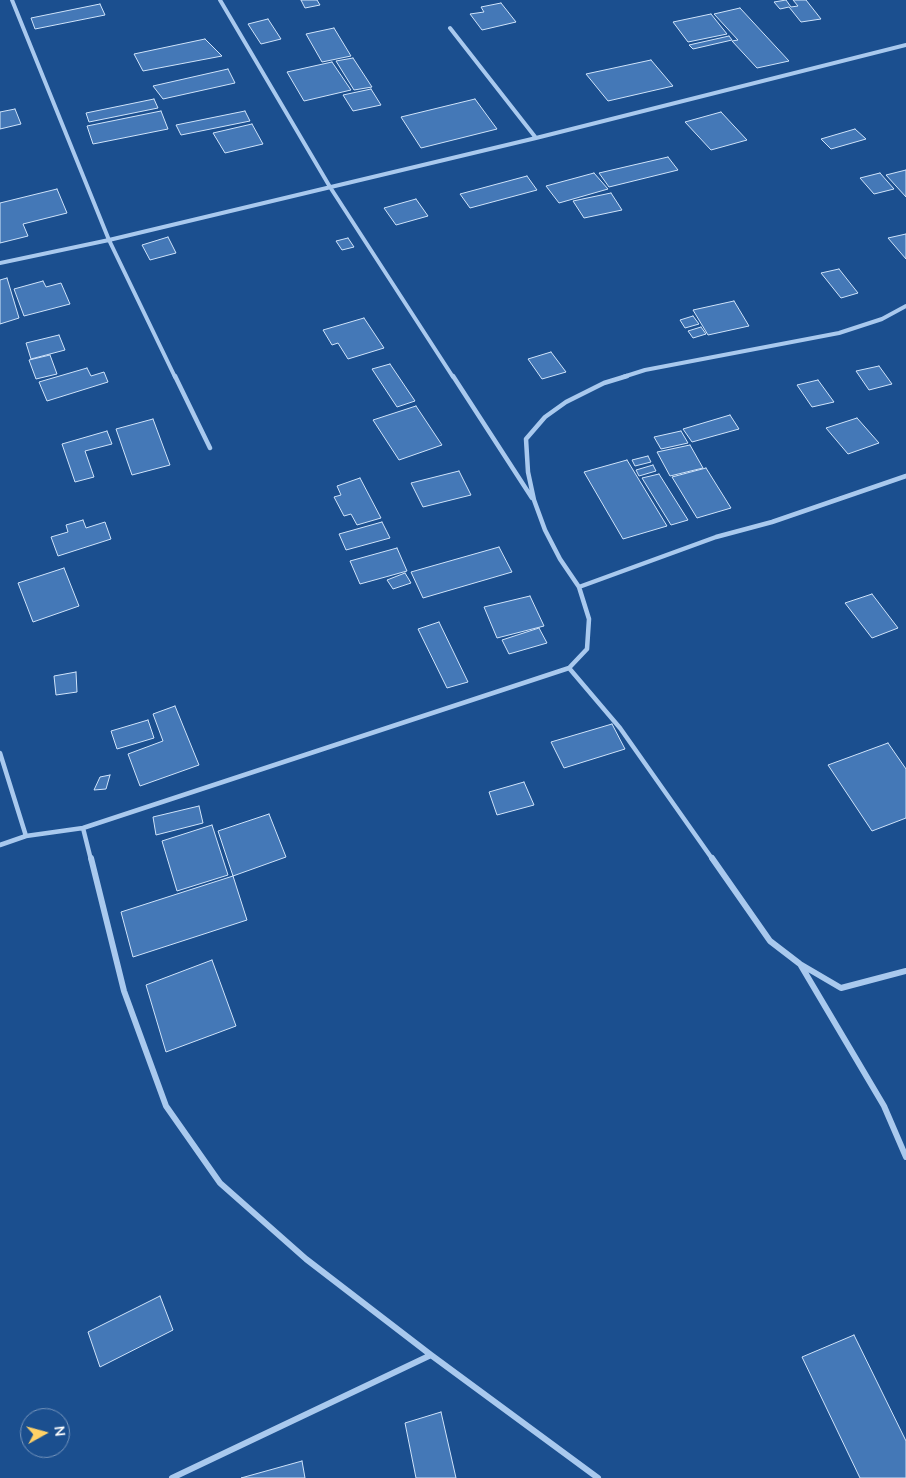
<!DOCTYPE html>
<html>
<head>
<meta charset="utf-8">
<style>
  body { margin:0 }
  #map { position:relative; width:906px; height:1478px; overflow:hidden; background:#1b4f8f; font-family:"Nunito Sans",sans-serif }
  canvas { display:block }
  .north { position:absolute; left:20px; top:1408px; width:50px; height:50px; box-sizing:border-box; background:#1b4f8f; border:1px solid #7695bc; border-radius:50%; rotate:83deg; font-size:14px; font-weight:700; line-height:20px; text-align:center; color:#fff }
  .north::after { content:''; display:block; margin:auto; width:18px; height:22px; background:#ffd166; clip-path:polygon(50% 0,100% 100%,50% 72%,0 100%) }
</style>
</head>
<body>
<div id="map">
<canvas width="906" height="1478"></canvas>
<div class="north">N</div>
</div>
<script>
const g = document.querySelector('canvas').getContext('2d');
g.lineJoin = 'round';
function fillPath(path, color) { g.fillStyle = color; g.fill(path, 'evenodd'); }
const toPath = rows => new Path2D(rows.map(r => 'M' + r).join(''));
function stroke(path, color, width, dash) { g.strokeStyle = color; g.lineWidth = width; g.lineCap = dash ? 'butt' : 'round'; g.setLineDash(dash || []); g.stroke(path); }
const building = toPath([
  [301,0,317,0,320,5,305,8,301,0],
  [786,0,791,7,798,6,793,0,806,0,821,19,801,22,789,7,780,9,774,2,786,0],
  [501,3,516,22,482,30,470,14,484,12,481,7,501,3],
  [100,4,105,15,35,29,31,18,100,4],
  [740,8,789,61,757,68,732,41,738,40,714,14,740,8],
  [711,14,727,34,688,42,673,22,711,14],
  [268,19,281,39,261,44,248,24,268,19],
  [334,28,351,56,322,62,306,34,334,28],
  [729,36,732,40,693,49,689,45,729,36],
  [205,39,222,56,143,71,134,54,205,39],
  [353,58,372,87,354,90,336,61,353,58],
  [651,60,673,86,608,101,586,74,651,60],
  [332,62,351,90,304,101,287,72,332,62],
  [228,69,235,83,163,99,153,86,228,69],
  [371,89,381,105,353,111,343,95,371,89],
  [154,99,158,108,89,122,86,113,154,99],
  [475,99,497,129,421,148,401,117,475,99],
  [15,109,21,124,0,129,0,112,15,109],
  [161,111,168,129,93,144,87,126,161,111],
  [245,111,250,121,181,135,176,125,245,111],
  [721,112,747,140,711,150,685,122,721,112],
  [252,124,263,144,225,153,213,133,252,124],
  [855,129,866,139,831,149,821,139,855,129],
  [668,157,678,170,609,187,599,173,668,157],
  [906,170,906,197,886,175,906,170],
  [594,173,608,189,559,203,546,186,594,173],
  [880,173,894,189,874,194,860,178,880,173],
  [527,176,537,190,470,208,460,194,527,176],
  [57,189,67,213,23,224,28,236,0,243,0,203,57,189],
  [611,193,622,210,584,218,573,201,611,193],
  [416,199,428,216,396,225,384,208,416,199],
  [906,234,906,259,888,238,906,234],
  [168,237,176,253,150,260,142,245,168,237],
  [348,238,354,247,342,250,336,241,348,238],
  [839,269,858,293,841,298,821,273,839,269],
  [7,278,19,318,0,324,0,280,7,278],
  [43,281,46,287,61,283,70,304,24,316,14,289,43,281],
  [734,301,749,326,708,335,693,310,734,301],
  [693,316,699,324,685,328,680,320,693,316],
  [364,318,384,348,348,359,338,343,332,345,323,330,364,318],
  [701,327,706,334,693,338,688,331,701,327],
  [59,335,65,350,31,359,26,343,59,335],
  [551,352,566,372,542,379,528,359,551,352],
  [50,355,57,374,36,379,29,360,50,355],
  [390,364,415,401,397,407,372,369,390,364],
  [879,366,892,384,869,390,856,371,879,366],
  [87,368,91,376,104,372,108,382,47,401,39,382,87,368],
  [818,380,834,402,812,407,797,385,818,380],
  [416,406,442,445,399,460,373,420,416,406],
  [730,415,739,429,692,442,683,429,730,415],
  [857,418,879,443,848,454,826,428,857,418],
  [153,419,170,465,132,475,116,429,153,419],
  [107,431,112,444,85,451,94,477,75,482,62,444,107,431],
  [681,431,688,443,661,449,654,437,681,431],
  [690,445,703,468,670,476,657,452,690,445],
  [648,456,651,462,635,466,632,460,648,456],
  [627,460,667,526,623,539,584,472,627,460],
  [653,465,656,471,639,476,636,470,653,465],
  [706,468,731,508,697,518,672,477,706,468],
  [459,471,471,495,423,507,411,483,459,471],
  [659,474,688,520,671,525,642,478,659,474],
  [360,478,381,518,357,525,351,514,344,516,334,497,341,495,337,486,360,478],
  [83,520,86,528,105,522,111,539,58,556,51,537,68,532,66,525,83,520],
  [382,522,390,538,346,550,339,534,382,522],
  [499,547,512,572,423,598,411,572,499,547],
  [397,548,407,571,360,584,350,561,397,548],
  [64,568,79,606,33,622,18,583,64,568],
  [405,573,411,583,393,589,387,580,405,573],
  [872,594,898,628,872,638,845,603,872,594],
  [530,596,544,626,497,638,484,607,530,596],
  [439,622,468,682,447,688,418,629,439,622],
  [539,628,547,643,509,654,502,640,539,628],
  [76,672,77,692,56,695,54,676,76,672],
  [175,706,199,765,140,786,128,754,163,741,153,714,175,706],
  [148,720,154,738,117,749,111,731,148,720],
  [612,724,625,749,564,768,551,742,612,724],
  [888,743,906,769,906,818,872,831,828,765,888,743],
  [110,775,106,789,94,790,100,777,110,775],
  [524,782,534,805,497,815,489,792,524,782],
  [199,806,203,823,156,835,153,817,199,806],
  [269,814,286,857,233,876,218,831,269,814],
  [212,825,228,875,177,891,162,841,212,825],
  [233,876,247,920,133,957,121,912,233,876],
  [212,960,236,1026,166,1052,146,985,212,960],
  [160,1296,173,1330,100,1367,88,1332,160,1296],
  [854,1335,906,1441,906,1478,860,1478,802,1357,854,1335],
  [441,1412,456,1478,416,1478,405,1423,441,1412],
  [302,1461,305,1478,241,1478,302,1461]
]);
const streetFar2 = toPath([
  [12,0,109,240,175,377],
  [220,0,330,187,453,377],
  [450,28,536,138],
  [0,263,109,240,536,138,906,45],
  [623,377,645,370,839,333,882,319,906,306]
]);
const streetFar1 = toPath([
  [175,376,210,448],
  [453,376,532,498],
  [579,587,716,537,772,522,906,476],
  [569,668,620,728,713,860],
  [0,753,26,836],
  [83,828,91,860],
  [0,845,26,836,83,828,569,668,587,649,589,619,579,587,560,559,545,530,534,500,528,472,526,439,545,417,566,402,604,383,627,376]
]);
const street = toPath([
  [91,858,124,991,166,1106,220,1183,306,1259,431,1355,598,1478],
  [712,858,770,941,800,964,841,988,906,971],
  [800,964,884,1106,906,1157],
  [172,1478,431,1355]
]);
fillPath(building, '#4478b7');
stroke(building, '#cfe3fa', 1);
stroke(streetFar2, '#a9c9ee', 4);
stroke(streetFar1, '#a9c9ee', 4.5);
stroke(street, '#a9c9ee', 6);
</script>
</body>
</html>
